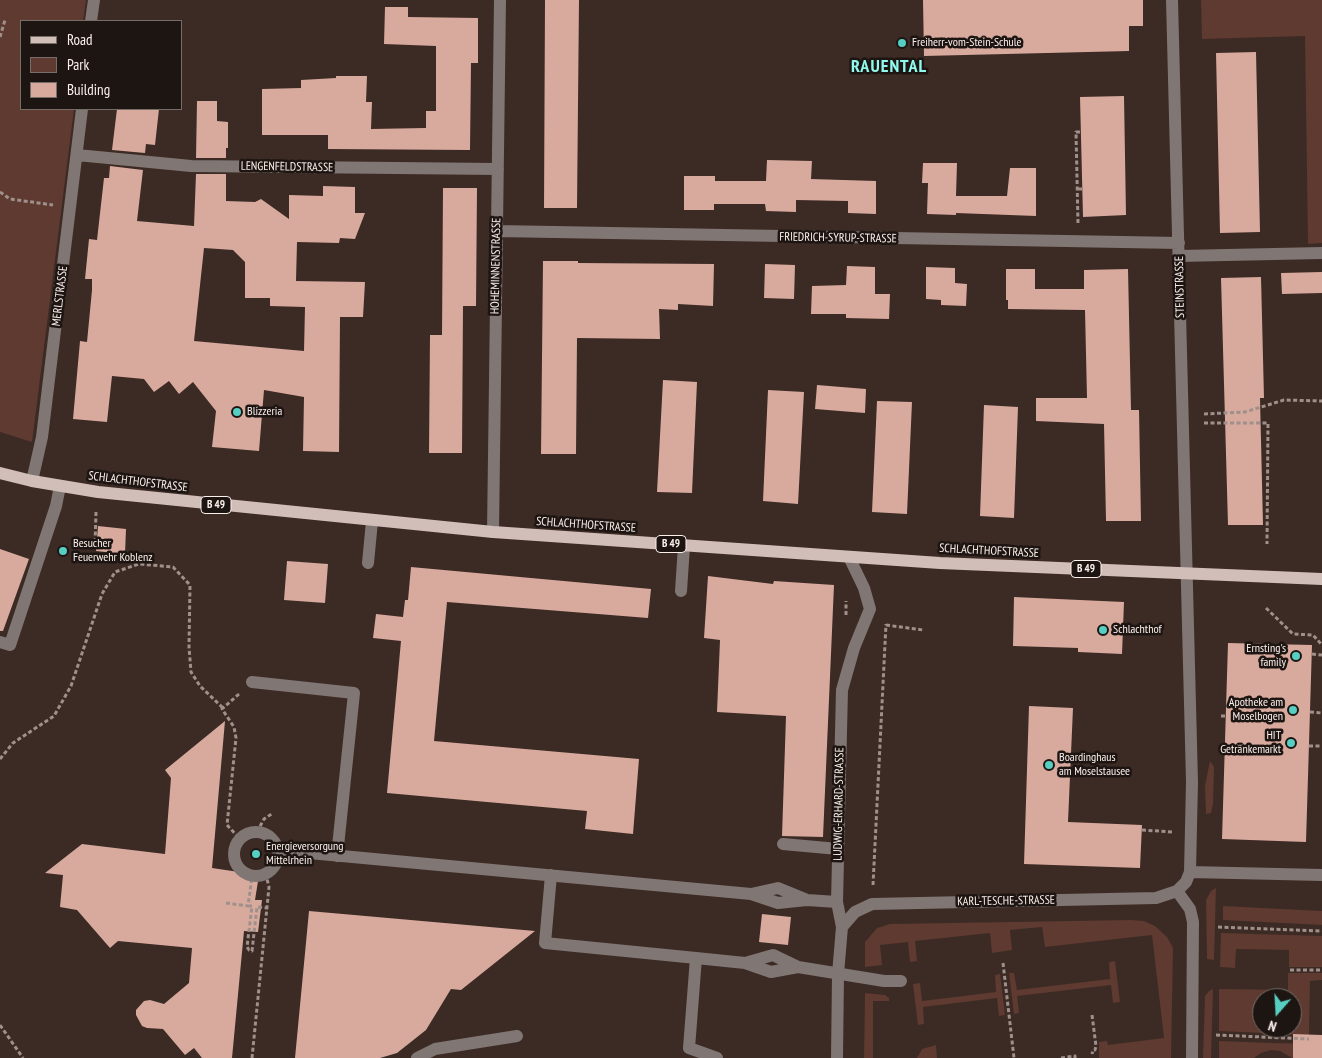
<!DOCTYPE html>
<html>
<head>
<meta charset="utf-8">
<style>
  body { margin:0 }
  #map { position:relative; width:1322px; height:1058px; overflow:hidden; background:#3c2a24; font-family:"PT Sans Narrow",sans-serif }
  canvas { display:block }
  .legend { position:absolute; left:20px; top:20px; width:162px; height:90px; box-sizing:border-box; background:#1d1512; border:1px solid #766d69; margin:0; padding:6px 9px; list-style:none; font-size:15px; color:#fcf0ec }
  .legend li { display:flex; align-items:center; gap:10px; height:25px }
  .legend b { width:25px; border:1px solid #766d69 }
  .north { position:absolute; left:1252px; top:988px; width:50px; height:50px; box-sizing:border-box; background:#1d1512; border:1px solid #766d69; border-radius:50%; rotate:199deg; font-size:14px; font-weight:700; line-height:20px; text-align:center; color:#fcf0ec }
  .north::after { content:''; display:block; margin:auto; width:18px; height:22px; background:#57cec2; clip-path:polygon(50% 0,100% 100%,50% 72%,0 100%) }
</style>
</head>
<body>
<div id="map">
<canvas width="1322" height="1058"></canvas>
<ul class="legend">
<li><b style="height:6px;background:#d2beb8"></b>Road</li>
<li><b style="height:14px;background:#5e3a30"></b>Park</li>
<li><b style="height:14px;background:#d7aa9d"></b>Building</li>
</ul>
<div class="north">N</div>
</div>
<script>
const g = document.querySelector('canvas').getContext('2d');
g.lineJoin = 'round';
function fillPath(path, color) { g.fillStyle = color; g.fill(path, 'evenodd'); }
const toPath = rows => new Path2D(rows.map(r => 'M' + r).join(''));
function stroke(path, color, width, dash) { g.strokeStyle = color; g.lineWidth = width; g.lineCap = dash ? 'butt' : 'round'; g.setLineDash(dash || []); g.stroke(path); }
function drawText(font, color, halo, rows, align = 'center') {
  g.font = font + ' "PT Sans Narrow",sans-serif'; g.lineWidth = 5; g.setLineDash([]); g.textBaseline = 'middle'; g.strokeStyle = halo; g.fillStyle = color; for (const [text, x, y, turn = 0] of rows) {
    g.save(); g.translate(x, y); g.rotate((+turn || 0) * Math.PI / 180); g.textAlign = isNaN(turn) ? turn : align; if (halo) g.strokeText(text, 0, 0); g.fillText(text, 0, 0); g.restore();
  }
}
const green = toPath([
  [0,0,86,0,83,21,21,21,21,109,74,109,32,442,0,432],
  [1201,0,1322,0,1322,243,1308,244,1305,36,1202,39],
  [1210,761,1214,767,1213,804,1211,813,1206,814,1205,786],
  [1216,888,1214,960,1207,959,1206,900,1211,891],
  [1223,906,1322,911,1322,925,1223,920],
  [1131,920,1144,921,1155,926,1167,937,1173,948,1171,1058,1099,1058,1099,1042,1107,1041,1108,1045,1164,1038,1152,935,1045,947,1042,927,1010,930,1012,950,992,953,990,933,915,941,917,961,910,962,908,942,880,945,882,965,865,967,865,942,877,928,890,924],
  [1221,933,1322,936,1322,967,1289,967,1289,950,1236,949,1235,968,1220,967],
  [1115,961,1120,1002,1113,1003,1111,985,1017,996,1019,1013,1014,1014,1009,973,1014,973,1017,990,1110,979,1109,962],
  [1288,973,1322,973,1322,980,1310,981,1309,1035,1219,1031,1219,989,1288,990],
  [1262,998,1292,998,1292,1028,1262,1028],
  [1000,974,1005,1015,999,1016,997,998,923,1007,924,1024,918,1025,913,984,920,983,922,1001,996,992,995,975],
  [1213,989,1211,1058,1203,1058,1205,996,1209,991],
  [865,993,885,995,889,998,889,1001,873,1001,873,1058,864,1058],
  [1219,1041,1273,1043,1309,1044,1297,1058,1292,1058,1280,1051,1271,1050,1261,1053,1254,1058,1219,1058],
  [936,1045,937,1058,917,1058,922,1049]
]);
const building = toPath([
  [545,0,579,0,577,208,544,208],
  [923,0,1143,0,1143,26,1129,26,1129,51,924,56],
  [385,7,408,7,408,17,478,18,478,63,471,63,470,150,328,149,328,135,262,135,262,89,301,88,301,80,336,78,336,76,367,76,366,102,372,102,371,129,426,128,426,111,436,111,436,46,384,44],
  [1256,52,1260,232,1220,233,1216,53],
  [1124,96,1126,215,1083,217,1080,97],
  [197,101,217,101,217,121,228,122,228,148,226,148,226,158,196,158],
  [117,109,159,109,155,145,146,144,145,153,112,150],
  [767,160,812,161,811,179,876,181,876,214,848,213,848,201,796,200,796,212,766,211,765,204,714,204,714,210,684,210,684,176,715,176,715,181,766,181],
  [923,163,957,163,956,196,1007,196,1010,168,1036,168,1036,216,956,213,956,215,927,214,928,183,922,183],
  [110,166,143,170,137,221,194,226,196,174,226,174,226,201,255,202,261,199,289,219,289,195,323,196,323,186,355,187,355,213,365,213,355,239,340,238,339,243,297,242,296,281,365,282,363,317,340,317,339,452,303,451,304,397,264,390,259,451,212,447,216,411,193,382,179,394,169,381,154,392,144,379,112,376,107,422,73,419,80,341,87,342,92,290,92,279,85,279,89,239,97,240,104,178,109,178],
  [204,248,233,250,245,262,245,298,270,298,270,306,305,307,304,351,194,341],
  [443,188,477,188,476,306,463,306,462,453,429,453,430,335,442,335],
  [543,261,578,261,578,263,714,264,713,306,678,304,678,310,659,309,660,339,577,338,576,454,541,454],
  [765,264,795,265,794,299,764,298],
  [847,266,875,267,875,294,890,294,889,319,846,318,846,314,811,314,812,286,846,285],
  [926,267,955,268,955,283,967,284,966,306,941,305,941,300,926,299],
  [1006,269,1035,269,1035,289,1084,289,1084,270,1128,269,1131,410,1139,410,1141,521,1106,521,1104,424,1036,421,1036,398,1087,398,1085,310,1008,309,1008,300,1006,300],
  [1322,272,1322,293,1282,294,1281,273],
  [1261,277,1264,398,1260,398,1263,525,1228,525,1221,278],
  [663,380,697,382,692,493,657,492],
  [817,385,866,389,865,413,815,409],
  [768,390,804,392,798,504,763,501],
  [877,401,912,402,907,514,872,512],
  [984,405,1018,407,1014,518,980,516],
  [98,526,126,529,125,554,96,551],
  [0,549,29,559,3,631,0,631],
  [287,561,328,564,325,603,284,600],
  [411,567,651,589,648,618,447,602,434,741,639,759,633,834,585,829,587,811,387,793,401,641,373,638,376,614,403,617,405,600,408,600],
  [708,576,773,584,774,581,834,585,823,837,782,836,786,716,717,712,720,640,704,638],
  [1014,597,1124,602,1122,654,1078,652,1078,648,1013,646],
  [1228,643,1312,645,1306,842,1222,839],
  [1029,706,1073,708,1068,822,1142,825,1140,868,1024,864],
  [225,721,212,868,259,875,255,900,262,900,258,932,244,931,232,1058,202,1058,194,1048,185,1055,163,1029,147,1028,142,1026,136,1015,136,1010,144,1001,150,1000,164,1004,189,983,192,948,118,941,110,948,77,910,60,907,63,875,45,873,82,844,165,854,171,778,165,770],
  [309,911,535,931,461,990,451,989,426,1030,397,1053,380,1058,295,1058],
  [762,914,791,917,788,945,759,942],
  [1293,1034,1322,1035,1322,1058,1293,1058]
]);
const path = toPath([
  [0,37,5,20],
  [1078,189,1083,189],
  [0,192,10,199,53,205],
  [1078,223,1076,132,1080,132],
  [1204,414,1245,412,1284,400,1322,401],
  [1204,423,1268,423,1267,544],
  [96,512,95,545,97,545],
  [1266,608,1293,634,1313,635,1322,645],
  [846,615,846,601],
  [886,625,923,630],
  [1312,654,1322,655],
  [239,694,222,709,234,727,236,738,227,825,240,839],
  [1310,712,1322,713],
  [1221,716,1226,716],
  [1309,746,1322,746],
  [0,759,13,743,54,716,71,686,102,594,115,572,139,564,173,567,190,585,189,647,191,672,200,686,223,708],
  [1142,830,1173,832],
  [257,832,264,819,273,813],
  [873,885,886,624],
  [226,903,248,906,252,877],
  [248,906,252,906,247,947,249,950,252,951,257,907,267,908],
  [1218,927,1322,931],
  [1003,963,1014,1058],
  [1290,970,1322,970],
  [1092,1015,1096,1046,1095,1050,1093,1050,1092,1054],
  [0,1025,23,1058],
  [1216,1035,1309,1039],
  [252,1058,269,887,266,875],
  [1061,1058,1075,1056,1075,1058]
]);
const minor = toPath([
  [91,21,94,0],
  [77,155,191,166,498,169],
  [497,231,1179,243],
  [1179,256,1322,253],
  [32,481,42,437,82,109],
  [493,532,500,0],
  [368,563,372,521],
  [681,591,684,546],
  [0,642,10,645,56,506,60,486],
  [252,682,354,693,337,856],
  '234 854a22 22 0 1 1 44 0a22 22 0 1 1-44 0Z',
  [783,844,838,849],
  [277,850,751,894,778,903,807,900,837,902],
  [1190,872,1322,875],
  [551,875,545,943,696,958,689,1048,717,1058],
  [1177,891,1190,909,1193,922,1192,1058],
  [751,894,778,888,805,899],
  [842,927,855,912,872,904,1156,898,1177,891,1186,882,1190,872,1192,782,1172,0],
  [696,958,745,963,771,972,798,967],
  [745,963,773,955,798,967,884,981,901,981],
  [417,1058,435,1049,517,1036],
  [837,1058,838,974,842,927,837,902,842,690,854,648,870,609,864,588,849,557]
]);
const major = toPath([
  [0,473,32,481,98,492,493,532,940,563,1322,579]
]);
const markers = [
  [902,43,5,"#57cec2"],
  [237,412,5,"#57cec2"],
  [63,551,5,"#57cec2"],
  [1103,630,5,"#57cec2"],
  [1296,656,5,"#57cec2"],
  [1293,710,5,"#57cec2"],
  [1291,743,5,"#57cec2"],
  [1049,765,5,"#57cec2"],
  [256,854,5,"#57cec2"]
];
const shields = [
  [216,505,30],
  [671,544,30],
  [1086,569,30]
];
const shieldNames = [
  ["B 49",216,505],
  ["B 49",671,544],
  ["B 49",1086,569]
];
const poiNames = [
  ["Freiherr-vom-Stein-Schule",912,43],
  ["Blizzeria",247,412],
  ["Besucher",73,544],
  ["Feuerwehr Koblenz",73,558],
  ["Schlachthof",1113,630],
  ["Ernsting's",1286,649,"right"],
  ["family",1286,663,"right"],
  ["Apotheke am",1283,703,"right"],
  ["Moselbogen",1283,717,"right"],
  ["HIT",1281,736,"right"],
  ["Getränkemarkt",1281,750,"right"],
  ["Boardinghaus",1059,758],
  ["am Moselstausee",1059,772],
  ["Energieversorgung",266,847],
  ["Mittelrhein",266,861]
];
const streetNames = [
  ["LENGENFELDSTRASSE",287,167,1],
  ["FRIEDRICH-SYRUP-STRASSE",838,238,1],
  ["HOHEMINNENSTRASSE",496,266,-89],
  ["STEINSTRASSE",1180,287,-91],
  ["MERLSTRASSE",60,296,-83],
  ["SCHLACHTHOFSTRASSE",138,482,7],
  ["SCHLACHTHOFSTRASSE",586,525,4],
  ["SCHLACHTHOFSTRASSE",989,551,3],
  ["LUDWIG-ERHARD-STRASSE",839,804,-89],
  ["KARL-TESCHE-STRASSE",1006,901,-1]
];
const districtNames = [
  ["RAUENTAL",889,67]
];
fillPath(green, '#5e3a30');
fillPath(building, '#d7aa9d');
stroke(path, '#9f908b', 3, [4, 2.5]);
stroke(minor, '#807673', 12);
stroke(major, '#d2beb8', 12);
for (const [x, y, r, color] of markers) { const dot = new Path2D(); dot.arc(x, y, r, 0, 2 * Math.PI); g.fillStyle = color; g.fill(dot); stroke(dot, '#1d1512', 2); }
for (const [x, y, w] of shields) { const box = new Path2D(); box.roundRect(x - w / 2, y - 8.5, w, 17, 4); g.fillStyle = '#1d1512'; g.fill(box); stroke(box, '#fcf0ec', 1); }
drawText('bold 11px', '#fcf0ec', null, shieldNames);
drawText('12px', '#fcf0ec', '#1d1512', poiNames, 'left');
drawText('12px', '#fcf0ec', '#1d1512', streetNames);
g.letterSpacing = '1px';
drawText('bold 18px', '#90faee', '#1d1512', districtNames);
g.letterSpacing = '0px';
</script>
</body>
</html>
